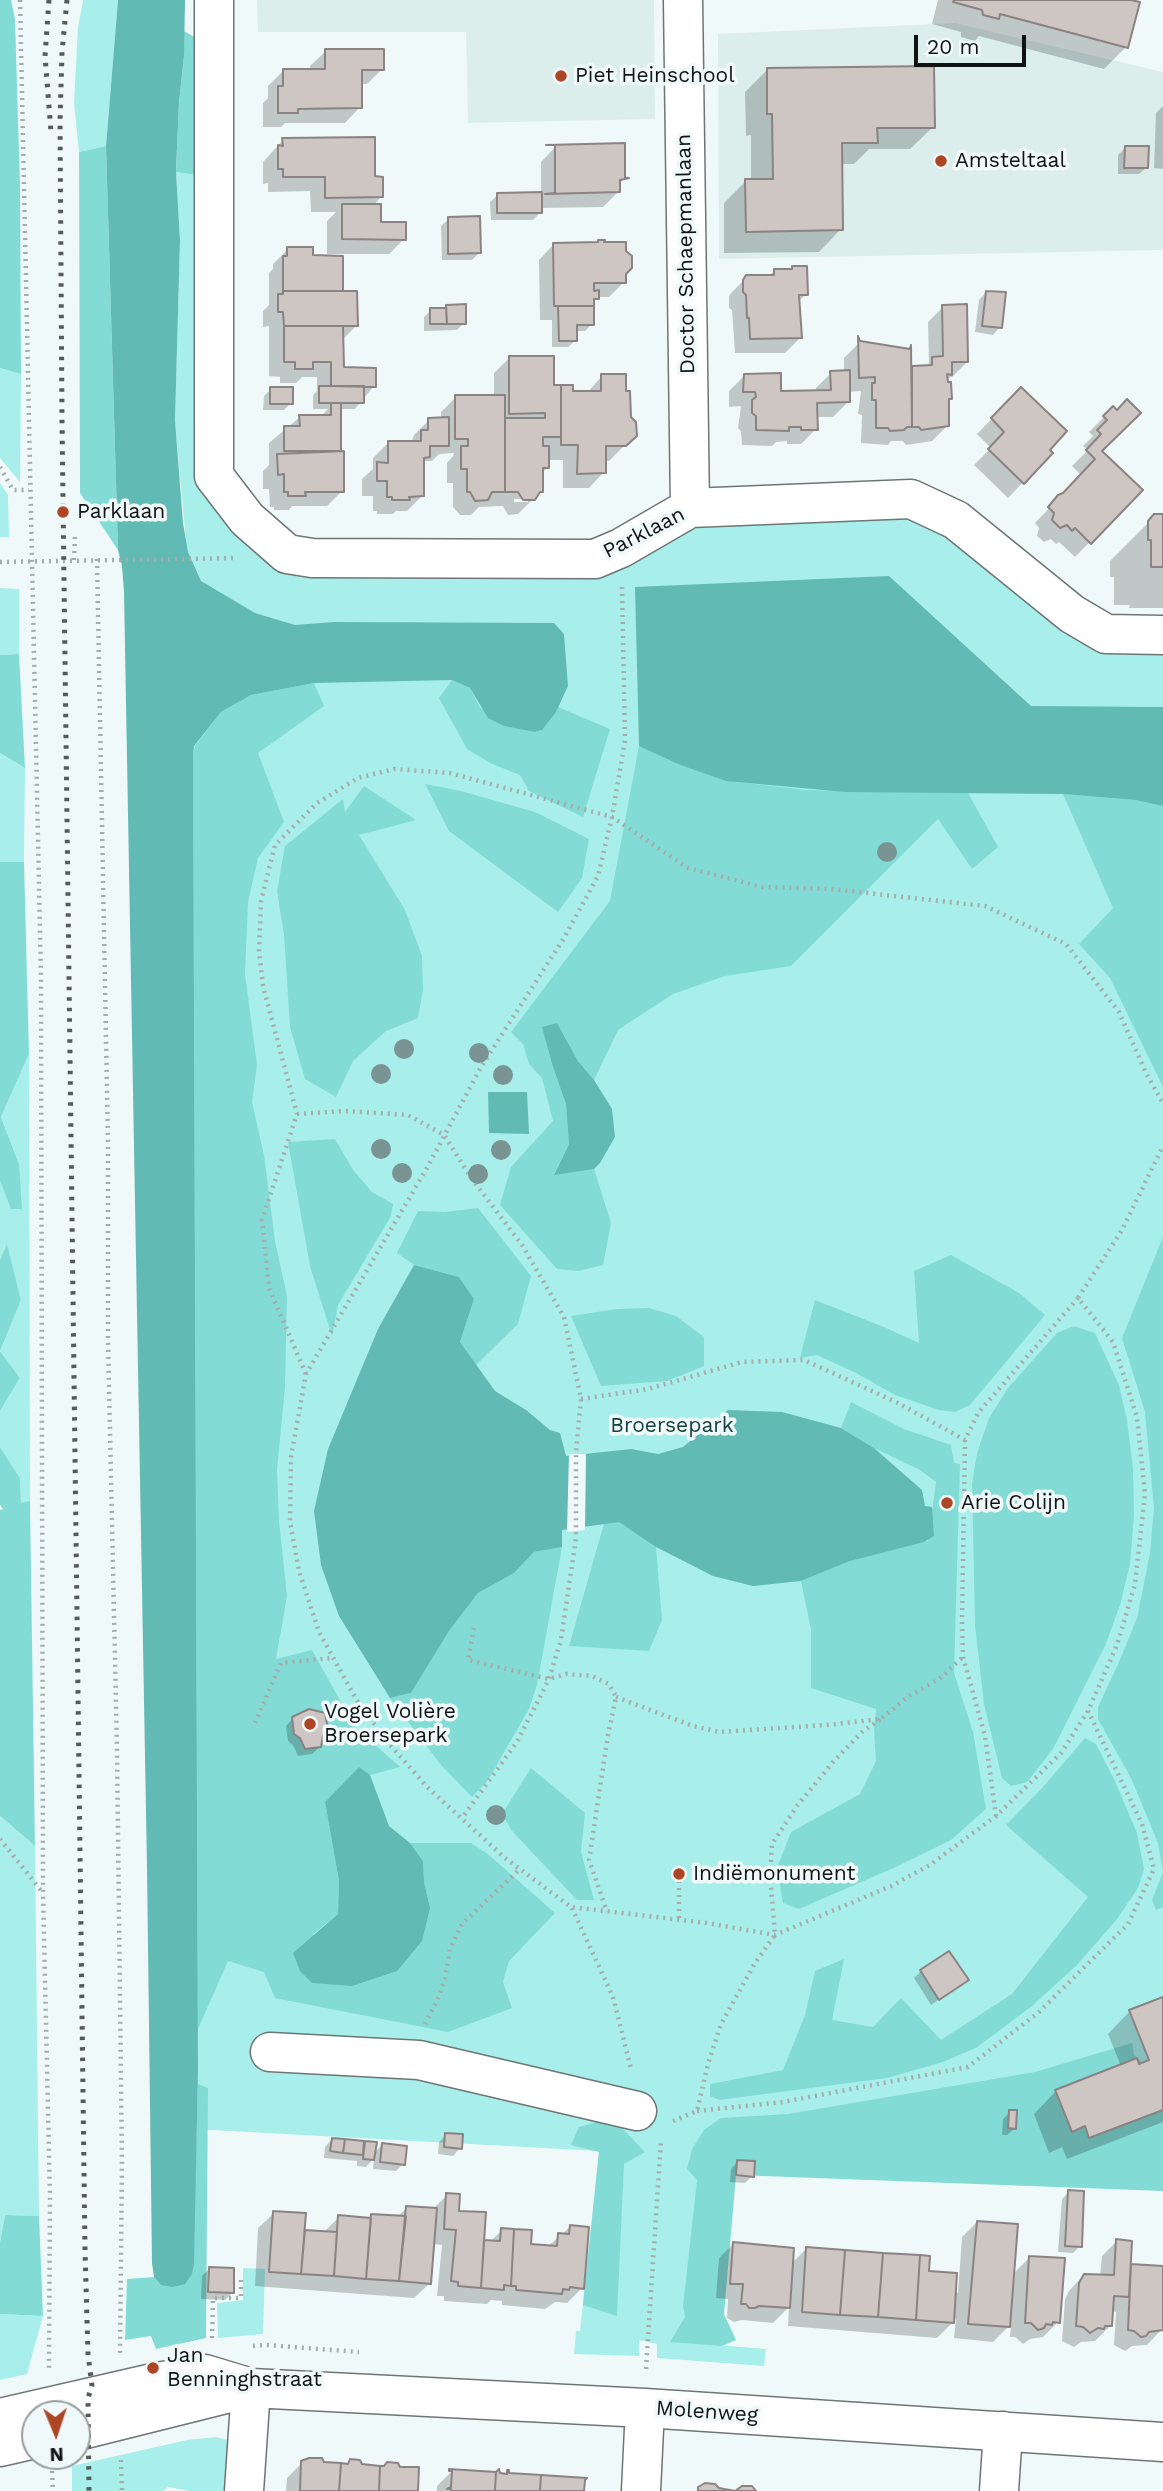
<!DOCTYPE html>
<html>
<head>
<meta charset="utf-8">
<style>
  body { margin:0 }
  #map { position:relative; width:1163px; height:2491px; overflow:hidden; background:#f0f9f9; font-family:"Work Sans",sans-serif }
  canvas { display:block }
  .north { position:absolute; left:21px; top:2400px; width:70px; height:70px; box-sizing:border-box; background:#f0f9f9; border:2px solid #969d9d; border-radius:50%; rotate:178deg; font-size:19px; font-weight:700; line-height:28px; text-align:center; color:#0f1312 }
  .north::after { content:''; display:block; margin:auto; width:24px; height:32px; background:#ae4626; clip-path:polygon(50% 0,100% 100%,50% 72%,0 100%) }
  .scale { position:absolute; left:914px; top:35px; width:112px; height:32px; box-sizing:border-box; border:4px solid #0f1312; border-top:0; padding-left:9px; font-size:21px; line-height:24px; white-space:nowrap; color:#0f1312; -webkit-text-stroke:5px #f0f9f9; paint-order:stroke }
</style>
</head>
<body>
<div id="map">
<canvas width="1163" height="2491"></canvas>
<div class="north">N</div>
<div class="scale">20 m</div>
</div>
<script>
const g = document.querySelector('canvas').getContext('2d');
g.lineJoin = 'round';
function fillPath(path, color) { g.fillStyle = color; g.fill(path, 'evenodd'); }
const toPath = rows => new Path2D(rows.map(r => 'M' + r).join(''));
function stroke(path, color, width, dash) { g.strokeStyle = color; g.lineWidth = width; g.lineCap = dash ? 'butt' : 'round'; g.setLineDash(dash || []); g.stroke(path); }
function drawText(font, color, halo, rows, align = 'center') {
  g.font = font + ' "Work Sans",sans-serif'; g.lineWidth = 7; g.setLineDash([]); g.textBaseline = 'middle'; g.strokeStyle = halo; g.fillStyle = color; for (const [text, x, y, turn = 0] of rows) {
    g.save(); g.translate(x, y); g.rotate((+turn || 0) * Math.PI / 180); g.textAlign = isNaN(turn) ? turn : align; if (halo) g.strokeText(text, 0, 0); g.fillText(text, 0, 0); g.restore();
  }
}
const built = toPath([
  [257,0,654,0,655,119,468,123,466,32,258,32],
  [955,23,1163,72,1163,250,719,259,718,34]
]);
const green = toPath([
  [83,0,118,0,106,146,79,152,74,103,78,28],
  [176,172,202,176,205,488,277,567,548,571,697,526,921,513,1163,650,1163,2187,728,2156,717,2345,766,2349,764,2366,657,2358,657,2344,639,2340,639,2356,574,2354,576,2331,580,2331,599,2151,193,2129,186,542,175,420,180,241],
  [0,368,21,374,20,482,0,458],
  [0,483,8,495,9,537,0,537],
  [0,588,19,589,19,654,0,655],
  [0,753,25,768,24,862,0,862],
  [29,1054,30,1501,21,1504,20,1478,0,1447,0,1411,20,1378,0,1351,21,1300,7,1245,0,1260,0,1181,11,1208,19,1164,1,1117],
  [0,1816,35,1846,39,2216,5,2215,0,2242],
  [243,2268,265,2269,263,2334,218,2338,217,2303,243,2300],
  [0,2314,43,2316,27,2374,0,2380],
  [216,2437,228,2440,227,2491,189,2491,168,2487,163,2491,72,2491,72,2466,187,2440]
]);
const forest = toPath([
  [0,0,11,0,15,19,20,185,21,374,0,368],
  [184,31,205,43,202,176,176,172,179,103,184,56],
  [106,146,118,550,80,493,79,152],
  [19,654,25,768,0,753,0,655],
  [452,680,470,688,480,708,535,732,542,730,558,707,610,729,583,817,529,791,520,775,490,763,467,749,439,698],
  [314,683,324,706,258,753,284,822,258,858,248,902,245,974,257,1065,252,1102,264,1155,275,1241,287,1296,285,1387,277,1470,279,1521,287,1596,276,1659,312,1650,355,1727,400,1767,370,1775,359,1767,325,1802,339,1881,338,1914,312,1935,430,1908,424,1882,423,1861,410,1843,471,1843,489,1855,555,1913,509,1961,503,1982,512,2008,448,2032,275,1998,264,1972,228,1961,198,2029,193,756,195,746,221,712,251,695],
  [639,746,729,781,807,790,968,793,998,847,972,869,938,819,791,966,725,976,673,994,618,1030,594,1080,578,1061,557,1023,553,1067,566,1104,569,1144,554,1174,594,1169,611,1223,603,1265,579,1271,557,1269,500,1205,511,1167,553,1121,542,1078,529,1064,523,1044,511,1032,610,901],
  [425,784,461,791,535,812,589,839,582,878,558,912,449,831],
  [364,786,416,820,359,835,405,910,422,956,423,990,418,1018,386,1031,353,1061,336,1097,305,1079,290,1027,284,935,277,891,285,846,343,799,345,812],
  [1063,794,1135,800,1163,806,1163,1087,1110,978,1079,944,1113,908],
  [0,862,24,862,29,1054,1,1117,19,1164,22,1209,11,1209,0,1181],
  [335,1139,353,1170,372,1192,393,1204,391,1216,338,1305,332,1336,310,1266,288,1142],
  [478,1208,531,1276,518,1324,476,1365,460,1342,474,1299,459,1277,414,1265,397,1253,418,1211,445,1212],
  [1163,1237,1163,1907,1156,1910,1152,1900,1163,1872,1158,1843,1131,1778,1098,1719,1098,1707,1119,1662,1137,1618,1150,1553,1154,1508,1145,1412,1122,1338],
  [7,1244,21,1300,0,1351,20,1378,0,1411,0,1260],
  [951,1255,1019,1293,1045,1315,970,1405,955,1412,939,1410,895,1395,856,1373,817,1355,800,1358,815,1300,884,1327,919,1343,914,1271],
  [649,1308,676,1316,704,1337,704,1366,667,1381,601,1386,571,1316,617,1309],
  [1074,1326,1095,1333,1119,1385,1127,1420,1133,1469,1134,1515,1130,1564,1120,1605,1105,1646,1053,1749,1027,1782,1011,1786,1002,1778,984,1704,975,1625,972,1484,977,1453,989,1418,1008,1388,1057,1333],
  [851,1402,904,1429,951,1445,954,1463,960,1464,954,1673,973,1732,986,1809,951,1840,896,1867,799,1909,783,1903,777,1868,791,1832,860,1794,876,1761,874,1730,876,1709,811,1688,811,1629,801,1581,850,1561,892,1548,928,1541,936,1482,920,1470,874,1448,841,1428],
  [0,1447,20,1478,21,1503,30,1501,35,1846,0,1816,0,1510,3,1509,0,1505],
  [607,1513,656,1547,662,1620,649,1651,569,1646],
  [562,1547,537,1685,529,1709,488,1780,472,1797,441,1765,390,1698,411,1693,449,1631,478,1593,514,1573,534,1552],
  [1085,1738,1096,1744,1115,1781,1137,1833,1144,1869,1138,1888,1117,1919,1077,1965,1032,2006,976,2048,943,2062,887,2078,719,2100,710,2096,710,2084,783,2070,805,2015,815,1971,844,1959,832,2020,873,2027,901,1998,941,2040,1012,1994,1088,1897,1006,1825,1043,1787],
  [531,1768,585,1813,581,1852,594,1900,577,1900,512,1831,502,1814],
  [1132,2043,1134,2055,1150,2070,1163,2058,1163,2191,736,2175,724,2314,736,2340,722,2346,670,2342,685,2317,683,2306,697,2180,687,2169,692,2149,704,2130,721,2118,788,2114,1035,2072],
  [198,2084,208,2088,206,2338,156,2349,151,2336,125,2340,127,2279,154,2277,161,2285,192,2274],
  [612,2118,645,2152,624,2164,617,2316,583,2305,599,2152,571,2145,579,2127],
  [5,2215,39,2216,43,2316,0,2314,0,2242]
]);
const water = toPath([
  [118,0,185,0,184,56,179,103,176,171,180,241,175,420,183,523,188,552,201,581,255,613,295,625,334,622,554,623,564,634,568,686,556,712,542,730,535,732,504,726,488,718,470,688,452,680,314,683,251,695,221,712,194,746,193,756,198,2070,194,2264,192,2274,185,2284,173,2287,161,2285,154,2277,152,2263,147,1867,124,592,122,566,118,550,106,146],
  [889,576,1031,706,1163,707,1163,806,1135,800,1063,794,845,792,726,781,678,764,639,746,635,587],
  [557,1023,578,1061,594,1080,612,1109,615,1137,600,1163,594,1169,554,1175,569,1144,566,1104,553,1067,542,1027],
  [488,1092,527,1092,529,1134,489,1133],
  [414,1265,459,1277,474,1299,460,1342,495,1391,526,1410,550,1430,560,1433,566,1456,631,1449,658,1454,683,1447,728,1410,782,1412,841,1428,874,1448,922,1490,925,1506,932,1507,934,1536,924,1542,850,1561,801,1581,753,1586,713,1576,656,1547,619,1522,562,1530,562,1547,534,1552,514,1573,478,1593,449,1631,411,1693,390,1698,339,1616,321,1565,314,1511,328,1449,378,1329],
  [359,1767,370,1775,389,1826,410,1843,423,1861,424,1882,430,1908,422,1941,397,1971,352,1986,312,1983,300,1971,293,1953,338,1914,339,1881,325,1802]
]);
const pier = toPath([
  [569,1454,586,1454,585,1530,567,1532]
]);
const shadow = toPath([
  [938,0,1124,0,1126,47,1104,69,979,36,975,41,961,37,961,32,932,24],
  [326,51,382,69,367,84,360,84,360,107,345,123,285,123,281,127,263,127,263,103,268,98,268,86,283,71,310,71,310,66],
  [767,70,933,127,910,149,869,149,854,164,841,164,841,229,819,252,724,253,724,203,746,181,751,181,751,135,746,136,745,92],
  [1163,106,1163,169,1154,168,1156,113],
  [283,140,373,178,381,197,373,206,379,224,404,239,389,254,327,254,327,221,336,212,311,212,310,191,268,192,268,183,263,184,263,162],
  [556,146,624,179,618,185,618,192,603,207,541,208,541,212,533,220,491,220,490,202,498,195,541,194,541,162],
  [1125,148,1147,167,1139,174,1118,174,1118,155],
  [449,219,479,253,472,260,442,260,441,226],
  [554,244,624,282,609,297,598,297,592,303,592,324,585,331,576,331,576,340,568,347,552,347,552,320,540,320,539,260],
  [288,249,311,257,342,292,356,326,342,340,342,369,374,386,355,409,339,409,342,491,327,506,292,506,289,510,274,510,274,507,270,507,269,489,263,489,263,471,269,465,269,443,300,417,320,417,328,409,313,409,313,395,317,391,317,377,302,377,296,383,280,383,280,377,269,376,269,326,263,327,263,311,269,305,269,273,273,269,273,264],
  [806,268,806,294,798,302,800,338,785,353,735,353,732,310,729,308,729,296,731,293,747,277,768,277,775,270],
  [986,292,1000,327,993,335,975,332,979,300],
  [447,306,464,323,457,330,424,331,424,317,431,310,444,309],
  [943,307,967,362,952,377,946,379,950,398,947,401,947,426,932,441,906,445,903,441,891,441,888,445,861,443,862,415,858,414,861,391,848,392,849,401,833,417,816,417,816,429,801,444,787,444,787,441,776,442,772,446,742,445,741,431,738,428,741,406,729,407,729,391,744,376,779,393,816,392,816,388,831,373,844,372,844,358,859,343,910,368,924,367,929,363,928,322],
  [509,358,552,387,571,393,587,393,602,376,629,417,635,435,609,461,604,461,604,472,589,488,563,488,563,460,547,460,547,468,541,474,541,491,518,514,508,515,503,506,479,507,471,515,460,515,453,507,453,483,447,483,447,463,453,456,454,453,439,454,432,461,425,461,422,463,422,496,407,511,396,511,393,514,377,514,377,511,373,511,373,496,362,496,362,479,373,469,373,458,388,443,411,443,414,435,429,420,441,420,441,412,456,397,494,397,494,373],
  [514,499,528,499,528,502,514,502],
  [271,389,291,403,284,410,263,410,264,396],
  [1021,389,1047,450,1051,453,1008,498,974,465,991,448,977,434],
  [1113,408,1100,451,1141,490,1075,557,1059,542,1056,544,1051,539,1044,542,1037,536,1039,528,1035,523,1081,475,1072,466,1088,450,1083,446,1093,436,1089,432],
  [1163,515,1163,608,1129,608,1130,605,1114,605,1114,577,1110,577,1110,561,1155,516],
  [293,1718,321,1735,320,1747,312,1754,298,1756,293,1745,288,1741,286,1726],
  [921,1971,966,1980,931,2005,914,1978],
  [1163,1998,1163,2122,1067,2159,1062,2147,1049,2153,1034,2114,1056,2091,1121,2066,1108,2034,1130,2011],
  [1010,2112,1015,2128,1007,2135,1002,2135,1003,2119],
  [446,2135,460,2148,453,2156,438,2154,439,2142],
  [332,2139,375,2144,374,2153,382,2145,403,2164,396,2171,373,2169,374,2158,366,2167,357,2166,357,2161,324,2158,325,2147],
  [738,2161,752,2176,745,2183,730,2182,731,2169],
  [1069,2192,1080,2246,1073,2253,1058,2252,1062,2199],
  [447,2195,457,2212,482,2241,490,2242,502,2230,529,2245,547,2247,570,2227,582,2288,567,2303,555,2302,545,2309,502,2305,502,2301,491,2300,487,2304,444,2301,444,2296,437,2296,442,2245,433,2244,430,2283,414,2298,255,2286,258,2228,274,2213,303,2231,323,2233,339,2217,368,2220,372,2216,397,2217,407,2208,432,2210],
  [977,2222,1012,2275,1030,2257,1058,2322,1043,2337,1030,2339,1023,2344,1015,2337,1010,2337,1011,2324,993,2342,954,2338,956,2319,937,2338,788,2326,789,2307,773,2323,742,2320,734,2322,727,2318,728,2299,716,2298,719,2258,734,2243,791,2264,807,2248,927,2273,958,2293,962,2237],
  [1117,2241,1129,2266,1163,2268,1162,2329,1147,2345,1132,2346,1125,2351,1114,2345,1116,2312,1111,2311,1110,2326,1095,2341,1081,2342,1074,2347,1062,2341,1065,2299,1069,2291,1084,2275,1100,2276,1102,2256],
  [209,2269,232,2293,225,2300,201,2299,202,2276],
  [303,2462,361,2466,416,2491,286,2491,287,2478],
  [452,2471,582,2491,437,2491,437,2486]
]);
const building = toPath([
  [954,0,1131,0,1140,2,1128,48,1000,14,999,19,983,15,982,10,953,2,954,0],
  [325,49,384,49,384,70,362,70,362,108,298,109,298,113,278,113,278,86,283,86,283,69,325,69,325,49],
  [934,66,935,128,877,128,878,143,842,143,843,230,746,232,745,179,773,179,772,114,767,114,767,68,934,66],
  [375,137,375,176,383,177,383,197,325,198,325,177,283,177,283,169,278,169,278,145,283,146,282,138,375,137],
  [625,143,625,178,629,178,620,180,620,192,545,194,555,193,555,145,546,145,625,143],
  [1125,146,1149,146,1148,168,1124,168,1125,146],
  [542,192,542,213,497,213,497,193,542,192],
  [342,204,381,204,381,222,406,222,406,240,342,239,342,204],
  [480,216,481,253,448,254,448,217,480,216],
  [598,240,605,240,604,242,626,242,626,251,632,256,632,268,626,274,626,283,594,283,594,291,599,290,599,299,594,299,594,306,554,306,553,243,598,242,598,240],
  [287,247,313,247,313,255,343,256,343,291,283,291,283,256,287,256,287,247],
  [792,266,807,266,808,295,799,295,802,338,750,339,749,318,747,318,746,295,743,292,743,280,746,275,774,275,774,269,792,269,792,266],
  [283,291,357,291,358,326,284,326,283,312,278,312,278,294,283,294,283,291],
  [986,291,1006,292,1002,328,982,326,986,291],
  [466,304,466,324,447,324,446,305,466,304],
  [967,304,968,362,952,362,952,375,947,374,948,382,951,382,952,399,949,399,949,426,921,430,919,427,912,427,912,366,932,365,932,357,943,356,942,305,967,304],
  [558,306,594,306,594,325,577,325,577,341,559,341,558,306],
  [430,308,446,308,447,324,430,324,430,308],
  [284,326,343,326,344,367,376,368,376,387,331,386,331,362,313,362,313,369,295,369,295,362,284,362,284,326],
  [858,336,860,341,910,349,911,345,912,427,907,427,904,430,890,431,888,428,876,428,876,400,872,400,872,383,875,383,875,377,859,378,858,336],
  [509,356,554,356,554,385,561,385,561,437,543,437,543,446,549,446,549,468,543,468,543,492,540,492,535,500,523,500,518,492,505,492,505,418,545,418,545,413,509,414,509,356],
  [850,370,850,402,817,403,818,430,801,430,801,427,789,427,789,431,756,430,756,416,752,413,752,400,756,397,755,392,743,392,744,374,781,373,781,391,831,390,830,371,850,370],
  [601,374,626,374,626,391,630,391,631,417,636,422,637,436,626,446,606,446,606,473,577,474,578,445,561,445,561,385,573,385,573,391,601,391,601,374],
  [319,386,364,386,364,403,319,403,319,386],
  [270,387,293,387,293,404,270,404,270,387],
  [1021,387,1067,431,1050,450,1053,453,1024,484,988,449,1004,432,991,418,1021,387],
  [455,395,505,395,505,492,492,492,488,500,475,501,470,492,467,492,467,469,461,469,461,446,468,446,468,439,455,439,455,395],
  [1127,399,1141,413,1102,451,1143,490,1091,544,1075,528,1072,531,1067,525,1060,528,1052,520,1054,513,1048,507,1058,495,1063,493,1095,459,1086,450,1101,434,1097,430,1107,420,1103,416,1113,406,1117,410,1127,399],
  [331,403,341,403,341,451,284,451,284,426,300,426,299,415,331,415,331,403],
  [449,417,449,446,430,446,430,457,424,458,424,496,409,497,410,500,392,500,392,497,387,497,387,481,377,481,377,462,388,463,388,441,421,441,421,430,428,430,428,418,449,417],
  [344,451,344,492,305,492,306,496,288,496,288,492,284,492,284,474,278,475,277,454,344,451],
  [1154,514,1163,514,1163,567,1151,567,1151,540,1148,540,1148,521,1154,514],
  [309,1709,325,1713,328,1730,323,1736,321,1747,305,1749,300,1738,294,1734,292,1717,309,1709],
  [949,1951,969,1980,939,2000,920,1970,949,1951],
  [1163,1997,1163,2110,1089,2138,1085,2126,1072,2132,1055,2090,1137,2058,1139,2064,1149,2060,1129,2010,1163,1997],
  [1009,2110,1017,2110,1016,2129,1008,2128,1009,2110],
  [445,2133,463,2134,462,2149,444,2147,445,2133],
  [332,2138,345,2139,343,2153,330,2151,332,2138],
  [345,2139,364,2141,363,2155,343,2153,345,2139],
  [365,2141,377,2142,374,2160,363,2159,365,2141],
  [382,2143,407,2146,405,2165,380,2162,382,2143],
  [737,2160,755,2161,754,2177,736,2175,737,2160],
  [1068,2190,1084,2191,1082,2247,1065,2246,1068,2190],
  [446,2193,460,2194,459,2211,486,2212,481,2288,458,2286,458,2282,451,2281,456,2230,444,2229,446,2193],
  [406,2206,437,2208,431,2284,399,2281,406,2206],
  [273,2211,306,2213,301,2274,269,2272,273,2211],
  [371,2214,406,2216,399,2281,366,2279,371,2214],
  [338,2215,371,2218,366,2279,334,2276,338,2215],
  [977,2221,1018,2224,1010,2327,968,2324,977,2221],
  [570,2225,589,2227,584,2289,570,2287,569,2290,563,2289,562,2294,516,2290,516,2286,511,2286,514,2229,532,2230,531,2244,557,2246,558,2233,569,2234,570,2225],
  [501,2228,514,2229,511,2286,504,2285,504,2290,481,2288,484,2240,500,2241,501,2228],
  [305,2230,337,2232,334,2276,301,2274,305,2230],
  [1116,2239,1132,2241,1129,2297,1114,2296,1112,2326,1105,2326,1104,2329,1098,2328,1090,2333,1083,2327,1076,2326,1079,2283,1084,2274,1114,2275,1116,2239],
  [733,2242,794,2248,790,2308,759,2306,755,2308,749,2308,746,2304,741,2304,743,2284,730,2284,733,2242],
  [806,2247,845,2250,840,2315,802,2312,806,2247],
  [845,2250,883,2253,878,2317,840,2315,845,2250],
  [883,2253,920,2255,916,2320,878,2317,883,2253],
  [920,2255,930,2256,929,2271,957,2273,954,2323,916,2320,920,2255],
  [1029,2256,1065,2258,1060,2323,1053,2322,1052,2325,1046,2324,1044,2328,1038,2330,1031,2323,1025,2323,1029,2256],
  [1131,2264,1163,2266,1163,2330,1149,2332,1146,2336,1141,2337,1134,2331,1128,2330,1131,2264],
  [209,2267,234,2268,234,2293,208,2292,209,2267],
  [309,2458,322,2458,324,2462,341,2463,339,2491,300,2491,301,2461,309,2458],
  [350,2459,360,2460,362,2464,380,2466,379,2491,339,2491,341,2463,348,2464,350,2459],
  [387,2462,398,2463,400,2467,419,2467,418,2491,379,2491,380,2466,384,2466,387,2462],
  [449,2469,496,2472,495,2491,451,2491,451,2489,447,2489,451,2487,452,2471,449,2471,449,2469],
  [499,2469,500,2473,507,2474,507,2470,509,2470,509,2473,541,2475,540,2491,495,2491,496,2472,499,2469],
  [541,2475,587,2478,585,2480,584,2491,540,2491,541,2475],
  [705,2483,715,2484,719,2488,735,2491,698,2491,698,2487,705,2483],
  [742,2486,752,2486,756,2491,735,2491,742,2486]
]);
const path = toPath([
  [20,0,41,979,43,1893,50,2197,49,2368],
  [0,467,13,490,29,490],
  [97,559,108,1143,108,1340,117,1750,122,2164,120,2353],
  [74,560,75,535],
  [0,562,234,558],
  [622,587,625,741,612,817,598,876,564,938,481,1067,427,1168,306,1374,291,1457,290,1522,299,1571,319,1632,356,1699,385,1739,427,1787,505,1858,571,1907,707,1923,775,1935,891,1886,930,1865,996,1816,1061,1753,1088,1711,1117,1645,1135,1584,1145,1494,1137,1417,1113,1342,1078,1298,1122,1230,1163,1146],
  [297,1114,345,1111,408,1115,444,1135,472,1179,522,1245,564,1317,581,1399,576,1452,576,1538,561,1640,549,1679,517,1742,462,1818],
  [306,1374,269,1288,262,1220,297,1114,263,986,259,951,261,901,275,845,317,803,358,778,394,769,450,773,612,817,688,868,762,887,831,889,985,906,1066,944,1119,1012,1146,1073,1163,1103],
  [581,1399,648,1389,742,1362,804,1360,898,1403,965,1440,978,1413,1078,1298],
  [965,1440,962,1621,963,1657,985,1736,996,1816],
  [474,1628,468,1660,549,1679,566,1674,592,1676,609,1684,616,1697,608,1735,589,1860,607,1912],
  [616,1697,693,1726,719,1732,826,1725,881,1719,909,1696,939,1679,963,1657],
  [255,1723,281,1663,332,1658],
  [0,1839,43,1893],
  [679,1874,679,1921],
  [572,1908,613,1997,631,2069],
  [425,2024,437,2001,445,1979,450,1949,462,1924,520,1869],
  [697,2111,783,2102,968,2067,1039,2012,1128,1924,1154,1869,1142,1824,1088,1711],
  [673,2121,697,2111,708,2064,721,2024,755,1963,775,1935,770,1875,772,1844,797,1806,833,1762,863,1731,881,1719],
  [212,2338,213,2298,241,2298,241,2276],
  [253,2346,266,2345,359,2352],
  [646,2369,661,2140],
  [121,2460,122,2491],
  [52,2471,53,2491]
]);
const minor = toPath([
  [214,0,214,476,247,519,287,554,312,558,595,559,621,548,690,508,911,499,956,520,1072,614,1106,634,1163,635],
  [683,0,690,508],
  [270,2052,419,2060,637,2111],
  [0,2418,157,2382,205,2374,251,2388,645,2408,1163,2442],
  [77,2431,225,2394],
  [0,2447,35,2439],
  [244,2491,251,2388],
  [641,2491,645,2408],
  [999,2491,1003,2431]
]);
const rail = toPath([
  [49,0,45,56,51,132],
  [67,0,62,52,60,121,62,420,85,2251,88,2354,92,2386,88,2398,89,2491]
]);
const trees = [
  [887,852],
  [404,1049],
  [479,1053],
  [381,1074],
  [503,1075],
  [381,1149],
  [501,1150],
  [402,1173],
  [478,1174],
  [496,1815]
];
const markers = [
  [561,76,7,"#ae4626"],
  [941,161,7,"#ae4626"],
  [63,512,7,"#ae4626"],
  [947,1503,7,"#ae4626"],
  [310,1724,7,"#ae4626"],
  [679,1874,7,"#ae4626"],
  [153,2368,7,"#ae4626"]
];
const poiNames = [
  ["Piet Heinschool",575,76],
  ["Amsteltaal",955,161],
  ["Parklaan",77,512],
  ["Arie Colijn",961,1503],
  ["Vogel Volière",324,1712],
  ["Broersepark",324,1736],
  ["Indiëmonument",693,1874],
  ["Jan",167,2356],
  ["Benninghstraat",167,2380]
];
const streetNames = [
  ["Doctor Schaepmanlaan",686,254,-91],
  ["Parklaan",644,533,-27],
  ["Molenweg",707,2412,4]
];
const parkNames = [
  ["Broersepark",672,1426]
];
fillPath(built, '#dbeeec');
fillPath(green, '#a8efeb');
fillPath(forest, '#83dbd6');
fillPath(water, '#62bab5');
fillPath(pier, '#f0f9f9');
fillPath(shadow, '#0003');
fillPath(building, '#cec6c3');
stroke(building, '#8b8381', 2);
stroke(minor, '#6e7675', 41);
stroke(path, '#a5acac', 4.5, [2, 5]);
stroke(minor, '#fff', 38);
stroke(rail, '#545959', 5, [3.5, 7]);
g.fillStyle = '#799493';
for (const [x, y] of trees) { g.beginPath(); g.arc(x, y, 10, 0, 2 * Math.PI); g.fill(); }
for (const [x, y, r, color] of markers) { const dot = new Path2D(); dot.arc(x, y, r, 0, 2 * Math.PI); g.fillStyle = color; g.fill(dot); stroke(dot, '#f0f9f9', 2.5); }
drawText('21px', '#0f1312', '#f0f9f9', poiNames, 'left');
drawText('21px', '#0f1312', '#f0f9f9', streetNames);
drawText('21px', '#17413f', '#f0f9f9', parkNames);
</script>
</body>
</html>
